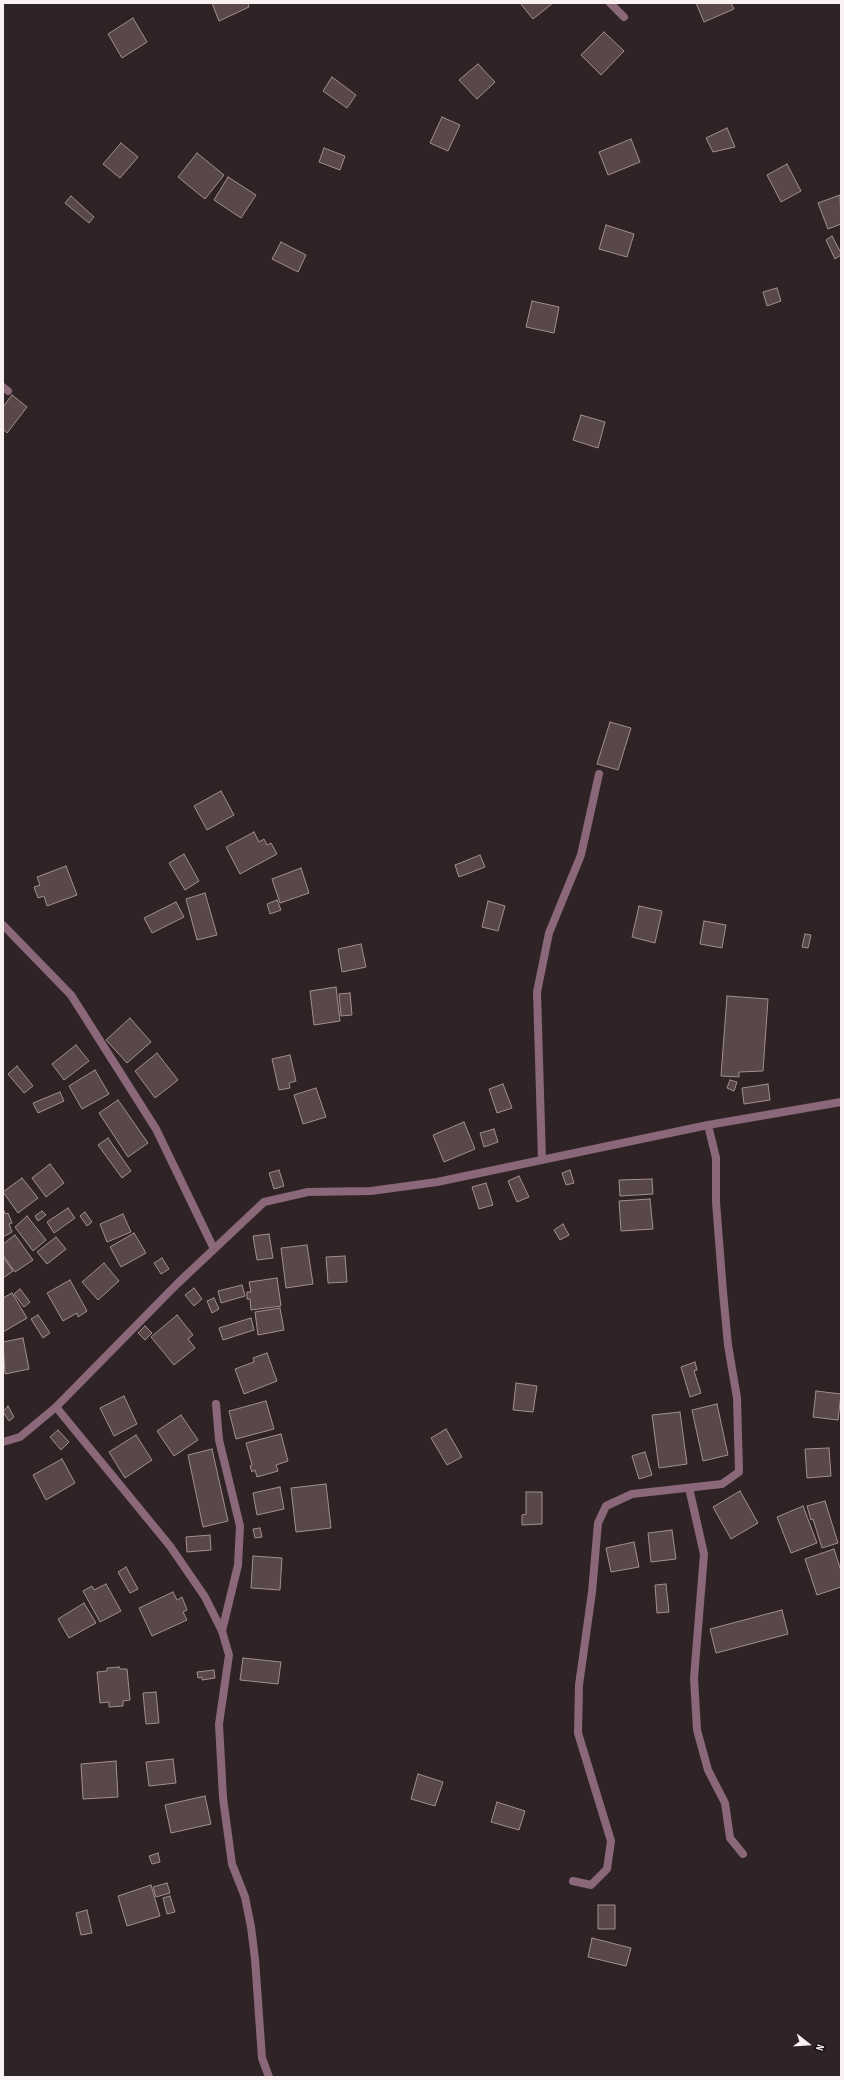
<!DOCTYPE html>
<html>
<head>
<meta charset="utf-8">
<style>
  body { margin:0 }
  #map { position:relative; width:844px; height:2080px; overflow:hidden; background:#302325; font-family:"Sofia Sans Condensed",sans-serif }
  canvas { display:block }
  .frame { position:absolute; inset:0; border:4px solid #f9f0f2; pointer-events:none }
  .north { position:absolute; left:788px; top:2024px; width:40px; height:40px; -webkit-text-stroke:3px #140e0f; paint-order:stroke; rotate:107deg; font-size:11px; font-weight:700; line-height:16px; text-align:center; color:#f9f0f2 }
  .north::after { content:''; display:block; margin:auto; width:14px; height:18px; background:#f9f0f2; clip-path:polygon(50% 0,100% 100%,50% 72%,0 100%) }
</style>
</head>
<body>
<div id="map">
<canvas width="844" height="2080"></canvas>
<div class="frame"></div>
<div class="north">N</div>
</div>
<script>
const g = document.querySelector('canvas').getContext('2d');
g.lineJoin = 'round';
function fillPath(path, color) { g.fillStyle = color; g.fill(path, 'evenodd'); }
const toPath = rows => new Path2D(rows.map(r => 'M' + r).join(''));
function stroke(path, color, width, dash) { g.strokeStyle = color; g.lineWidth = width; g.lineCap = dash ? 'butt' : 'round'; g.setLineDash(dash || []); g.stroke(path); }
const building = toPath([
  [212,3,248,3,249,7,219,21,212,3],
  [520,3,553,3,533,19,520,3],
  [696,3,731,3,734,9,704,22,696,3],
  [133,18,147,42,122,58,108,34,133,18],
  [604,32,624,51,601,75,581,55,604,32],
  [478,64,495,82,477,99,459,80,478,64],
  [332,77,356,95,347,108,323,91,332,77],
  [442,117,460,125,448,151,430,143,442,117],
  [727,128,735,147,713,152,706,138,727,128],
  [631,139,640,162,608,175,599,152,631,139],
  [121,143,138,157,120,178,103,164,121,143],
  [324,148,345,156,340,170,319,162,324,148],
  [197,153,224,175,205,199,178,177,197,153],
  [787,164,801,191,781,202,767,175,787,164],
  [228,177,256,195,241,218,214,200,228,177],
  [840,195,841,224,828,229,818,203,840,195],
  [71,196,94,217,89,223,65,203,71,196],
  [606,225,634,234,627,257,599,249,606,225],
  [832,236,841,253,841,255,835,259,826,240,832,236],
  [281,242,306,255,298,272,272,259,281,242],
  [777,288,781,301,767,306,763,292,777,288],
  [532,301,559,307,554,333,526,327,532,301],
  [12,395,27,407,7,433,3,429,3,407,12,395],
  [581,415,605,422,598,448,573,440,581,415],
  [610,722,631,728,618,770,597,764,610,722],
  [221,791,234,815,207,830,194,806,221,791],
  [254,832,259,842,264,839,267,845,271,843,277,854,240,874,226,847,254,832],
  [184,854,199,881,185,890,169,863,184,854],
  [480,855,485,867,459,877,455,865,480,855],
  [66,866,77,895,47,906,44,896,38,898,34,887,40,885,37,877,66,866],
  [301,868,309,893,280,903,272,879,301,868],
  [205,893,217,935,197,940,186,899,205,893],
  [277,900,281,910,270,914,267,904,277,900],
  [488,901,505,906,498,931,482,927,488,901],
  [176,902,184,917,152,933,144,918,176,902],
  [639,906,662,911,655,943,632,937,639,906],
  [704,921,726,925,722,948,700,944,704,921],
  [805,934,811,935,808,948,802,947,805,934],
  [361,944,366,967,342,972,338,949,361,944],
  [336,987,340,1021,314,1025,310,991,336,987],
  [350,993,352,1015,341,1016,339,994,350,993],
  [727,996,768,999,763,1071,739,1072,739,1077,721,1076,727,996],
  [130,1018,151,1042,127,1063,106,1040,130,1018],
  [76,1045,89,1061,64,1080,52,1064,76,1045],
  [157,1053,178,1080,155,1098,135,1071,157,1053],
  [290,1055,296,1081,289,1083,290,1088,279,1090,272,1059,290,1055],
  [17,1066,33,1086,24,1093,8,1074,17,1066],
  [95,1070,109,1094,82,1109,69,1086,95,1070],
  [730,1080,737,1082,734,1091,727,1088,730,1080],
  [503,1084,512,1108,497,1113,489,1089,503,1084],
  [768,1084,770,1100,744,1104,742,1088,768,1084],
  [316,1088,326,1117,303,1124,294,1095,316,1088],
  [60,1092,64,1101,38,1113,33,1103,60,1092],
  [118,1100,148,1143,128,1157,99,1113,118,1100],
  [464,1122,475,1149,444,1162,433,1135,464,1122],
  [494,1129,498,1142,484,1147,480,1133,494,1129],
  [108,1138,131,1171,122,1178,98,1145,108,1138],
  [50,1164,64,1183,46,1197,32,1178,50,1164],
  [279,1170,284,1186,274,1189,269,1173,279,1170],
  [570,1170,574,1183,566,1185,562,1173,570,1170],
  [519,1176,529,1197,517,1202,508,1181,519,1176],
  [22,1178,38,1198,18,1213,3,1192,22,1178],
  [652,1179,653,1194,620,1196,619,1180,652,1179],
  [486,1183,493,1205,479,1209,472,1187,486,1183],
  [650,1199,653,1229,621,1231,619,1201,650,1199],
  [3,1208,5,1214,8,1213,12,1223,9,1224,12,1232,3,1237,3,1208],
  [68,1208,75,1218,54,1233,47,1222,68,1208],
  [42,1211,46,1215,38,1221,35,1216,42,1211],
  [85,1212,92,1222,87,1226,80,1216,85,1212],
  [123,1214,131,1232,107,1242,100,1224,123,1214],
  [27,1216,46,1240,33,1251,15,1227,27,1216],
  [563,1224,569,1235,560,1240,554,1230,563,1224],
  [134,1233,146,1253,121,1267,110,1247,134,1233],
  [269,1234,273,1258,257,1260,253,1236,269,1234],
  [15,1235,33,1260,15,1272,3,1255,3,1244,15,1235],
  [56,1237,66,1249,47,1264,37,1252,56,1237],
  [307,1245,313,1284,286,1288,281,1248,307,1245],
  [345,1256,347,1282,328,1283,326,1257,345,1256],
  [3,1257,13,1271,3,1278,3,1257],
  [162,1258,169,1269,161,1274,154,1263,162,1258],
  [104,1263,119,1281,98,1300,82,1282,104,1263],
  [277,1278,281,1306,251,1310,250,1299,247,1299,247,1292,251,1292,249,1282,277,1278],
  [70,1280,87,1311,78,1317,77,1313,63,1321,47,1293,70,1280],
  [242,1285,245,1296,221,1303,218,1291,242,1285],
  [194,1288,202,1299,194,1306,185,1295,194,1288],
  [20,1289,30,1302,24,1307,14,1294,20,1289],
  [12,1293,27,1318,3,1332,3,1298,12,1293],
  [214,1298,219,1309,212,1313,207,1301,214,1298],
  [280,1308,284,1330,258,1335,255,1312,280,1308],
  [38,1315,50,1333,43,1338,31,1319,38,1315],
  [177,1315,193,1335,188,1339,195,1348,174,1365,151,1337,177,1315],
  [251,1318,254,1330,223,1340,219,1328,251,1318],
  [145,1326,152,1333,145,1340,138,1333,145,1326],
  [23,1338,29,1369,5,1374,3,1342,23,1338],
  [267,1353,277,1381,244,1394,235,1369,254,1362,253,1358,267,1353],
  [695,1362,697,1370,694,1371,701,1393,690,1397,681,1367,695,1362],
  [516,1383,537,1386,533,1412,513,1410,516,1383],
  [816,1391,841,1394,838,1420,813,1417,816,1391],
  [124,1396,137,1424,114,1436,100,1408,124,1396],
  [266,1401,274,1429,236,1439,229,1411,266,1401],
  [717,1404,728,1455,703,1461,692,1410,717,1404],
  [8,1406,14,1417,9,1421,3,1412,8,1406],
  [680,1412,687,1464,659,1468,652,1415,680,1412],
  [181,1415,198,1440,174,1456,157,1431,181,1415],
  [446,1429,462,1457,447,1465,431,1438,446,1429],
  [58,1430,69,1442,61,1450,50,1437,58,1430],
  [281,1434,288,1461,276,1465,278,1471,257,1477,255,1470,252,1472,250,1466,252,1465,246,1443,281,1434],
  [136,1435,152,1460,125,1478,109,1452,136,1435],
  [829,1448,831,1476,807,1478,805,1449,829,1448],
  [212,1449,228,1521,203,1527,188,1455,212,1449],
  [645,1452,652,1475,639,1479,632,1456,645,1452],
  [62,1459,75,1483,46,1500,33,1475,62,1459],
  [326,1484,331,1528,296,1532,291,1488,326,1484],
  [280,1487,284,1509,257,1515,253,1493,280,1487],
  [740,1491,758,1523,731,1539,713,1507,740,1491],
  [526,1492,542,1492,542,1524,522,1525,522,1515,526,1514,526,1492],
  [825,1501,838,1543,822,1548,813,1519,811,1520,807,1506,825,1501],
  [803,1506,817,1543,791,1553,777,1517,803,1506],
  [260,1528,262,1537,255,1538,253,1529,260,1528],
  [672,1530,676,1559,651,1562,648,1533,672,1530],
  [210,1535,211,1550,187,1552,186,1537,210,1535],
  [634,1542,639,1567,611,1572,606,1548,634,1542],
  [834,1549,841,1571,841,1587,817,1595,805,1559,834,1549],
  [253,1556,282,1558,280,1590,251,1588,253,1556],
  [126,1567,138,1589,130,1593,118,1572,126,1567],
  [106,1584,121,1611,100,1622,83,1591,92,1586,94,1590,106,1584],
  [666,1584,669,1612,657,1613,655,1585,666,1584],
  [173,1592,177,1600,182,1597,187,1610,183,1612,187,1620,152,1636,139,1608,173,1592],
  [84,1603,96,1623,69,1638,58,1619,84,1603],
  [782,1610,788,1634,716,1653,710,1629,782,1610],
  [243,1658,281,1662,278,1684,240,1680,243,1658],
  [119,1667,120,1669,127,1669,130,1700,123,1701,123,1706,109,1707,109,1702,100,1703,97,1672,107,1671,107,1668,119,1667],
  [214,1670,215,1678,202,1680,202,1677,198,1678,197,1672,214,1670],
  [156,1692,159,1723,146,1724,143,1693,156,1692],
  [173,1759,176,1783,149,1786,146,1762,173,1759],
  [116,1761,118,1797,83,1799,81,1764,116,1761],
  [418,1774,443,1782,435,1806,411,1799,418,1774],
  [205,1796,211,1824,171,1833,165,1805,205,1796],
  [497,1802,525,1811,519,1830,491,1822,497,1802],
  [158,1853,160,1862,152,1864,149,1856,158,1853],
  [167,1883,170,1893,156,1897,153,1887,167,1883],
  [151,1885,160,1916,127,1926,118,1896,151,1885],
  [170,1896,175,1912,167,1914,163,1898,170,1896],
  [598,1905,615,1905,615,1929,598,1929,598,1905],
  [87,1910,92,1933,81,1935,76,1913,87,1910],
  [592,1938,631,1948,626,1966,588,1957,592,1938]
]);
const street = toPath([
  [610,3,624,17],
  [3,387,8,391],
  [3,925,71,995,156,1129,214,1249],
  [542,1160,537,992,549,933,581,855,599,774],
  [216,1404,219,1440,240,1526,238,1565,222,1631],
  [56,1407,170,1546,205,1597,222,1631,229,1655,219,1724,223,1798,232,1864,245,1897,251,1927,255,1959,262,2058,269,2077],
  [3,1442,20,1437,56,1407,177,1284,264,1202,308,1192,371,1191,437,1182,708,1125,841,1102],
  [689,1488,704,1554,694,1678,697,1730,708,1770,725,1803,730,1838,743,1854],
  [573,1881,591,1885,607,1869,611,1841,578,1733,579,1685,592,1592,598,1523,606,1506,632,1494,722,1484,739,1472,737,1398,728,1345,723,1292,716,1202,716,1158,708,1125]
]);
fillPath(building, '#584948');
stroke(building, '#a1908e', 1);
stroke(street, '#8a6879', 8);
</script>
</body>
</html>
